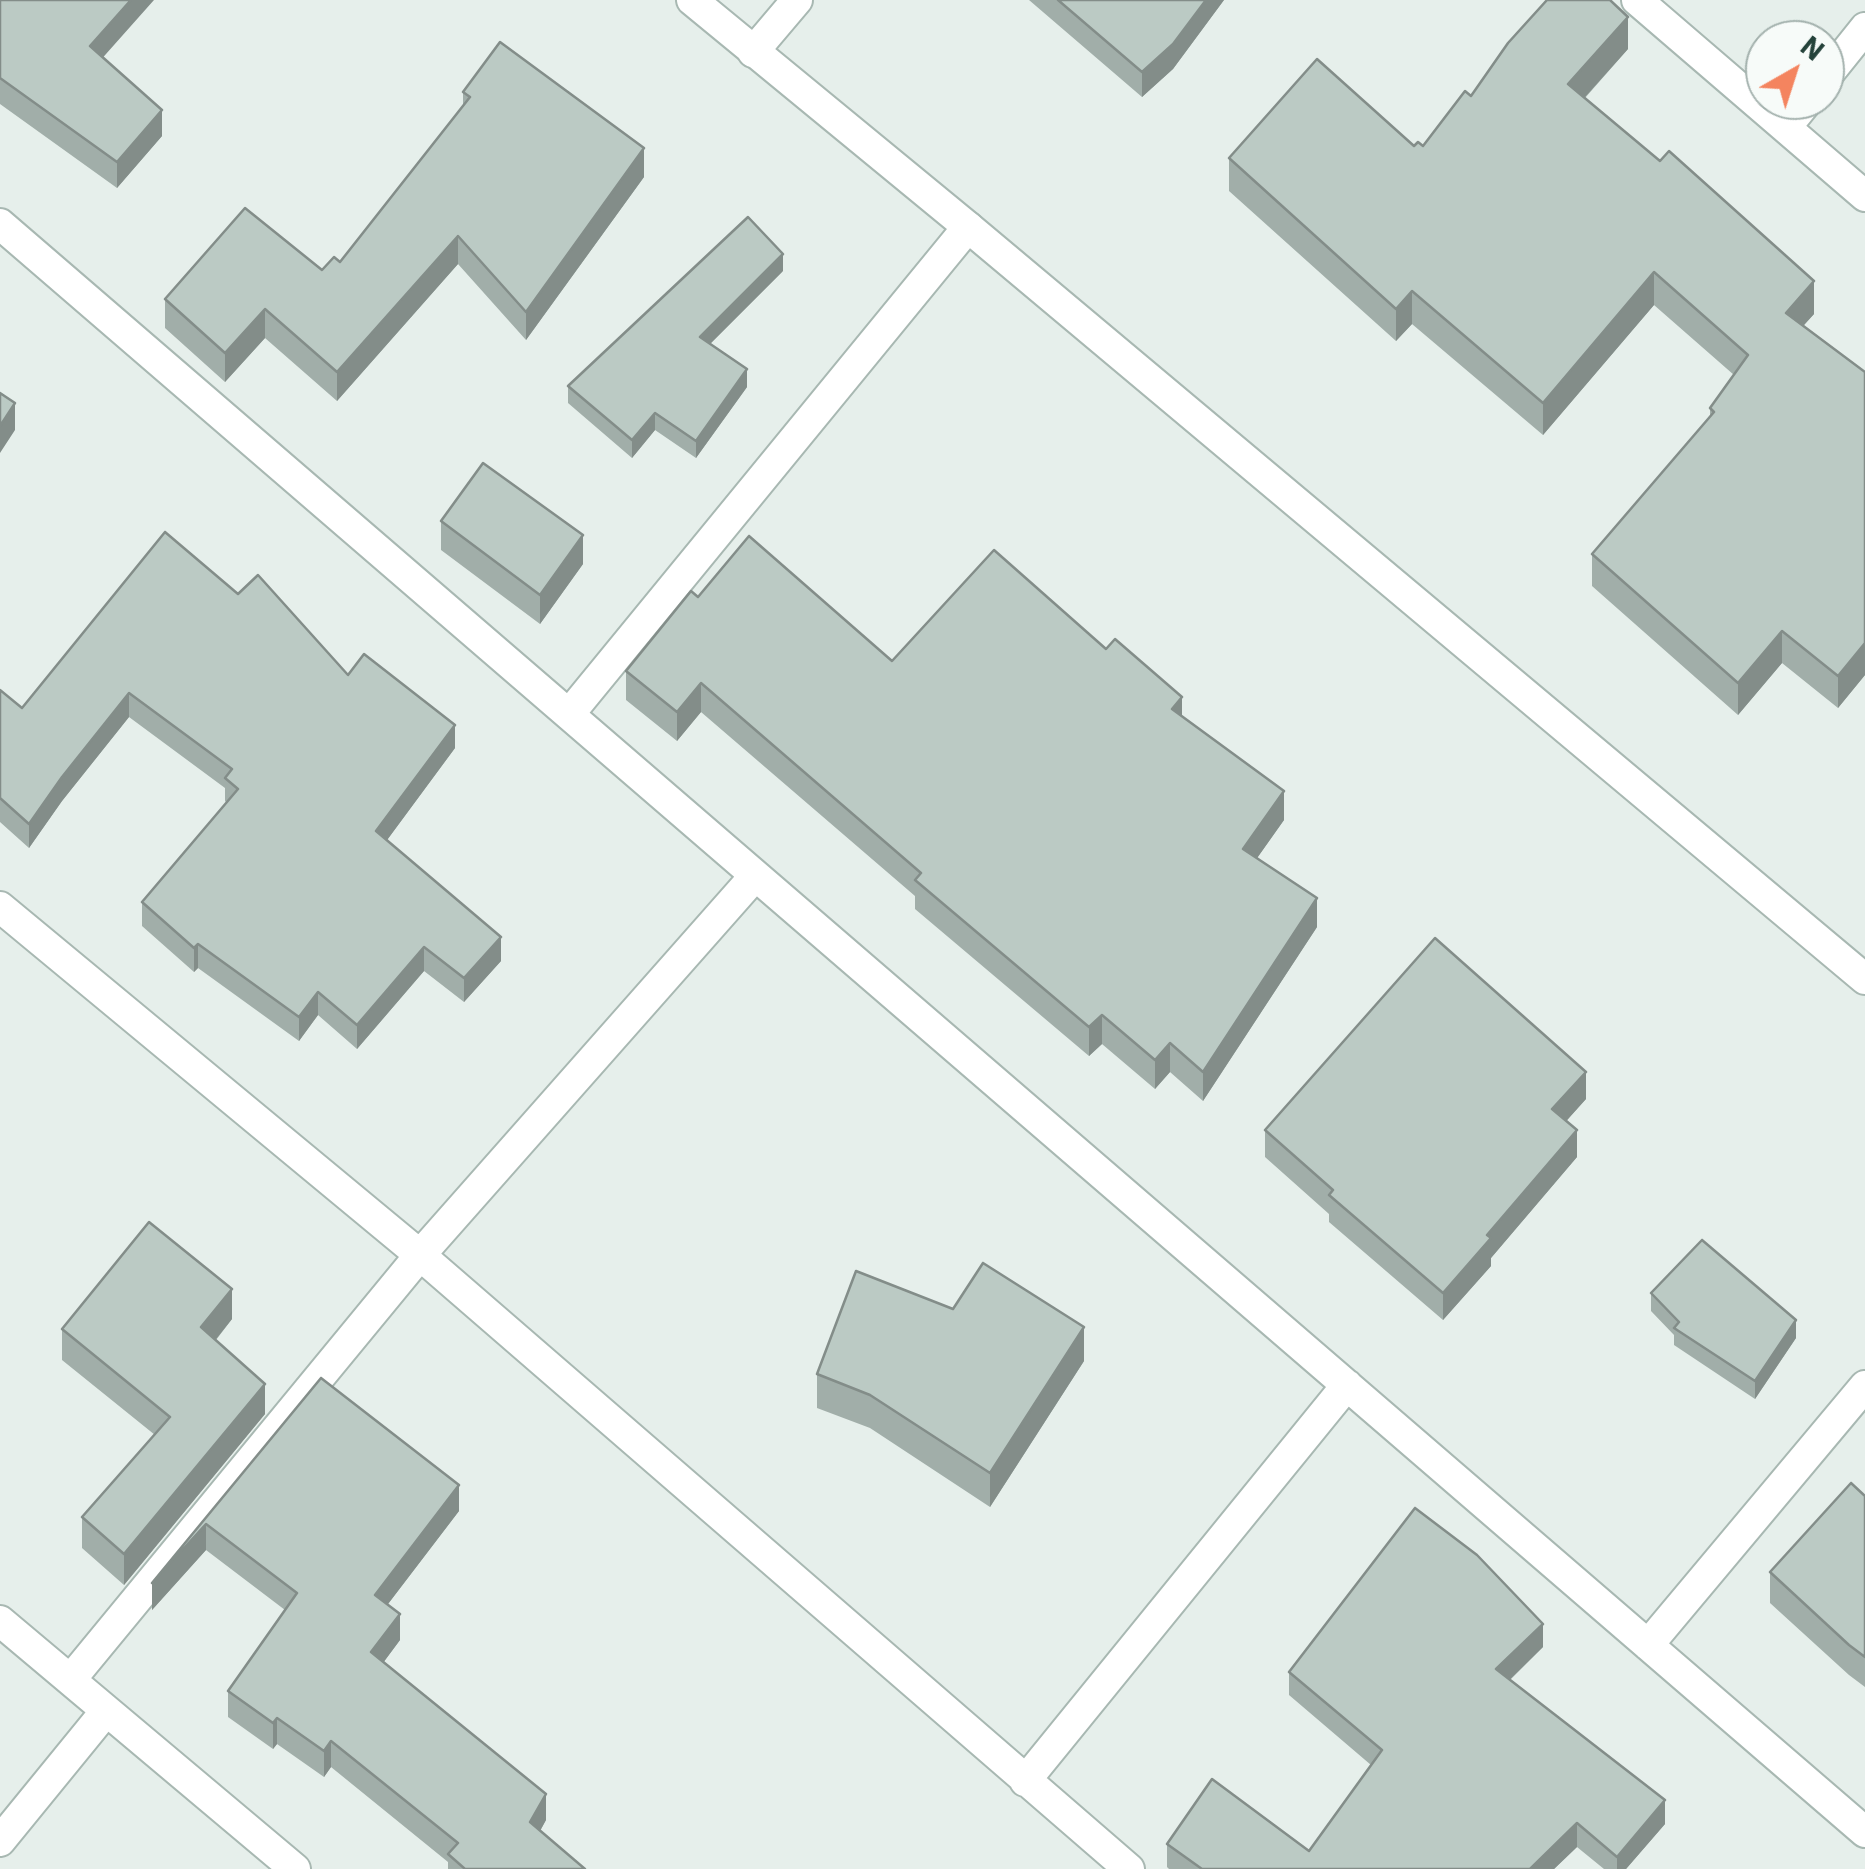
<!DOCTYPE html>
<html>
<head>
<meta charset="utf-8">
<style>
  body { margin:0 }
  #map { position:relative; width:1865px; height:1869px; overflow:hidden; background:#e6efeb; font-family:"IBM Plex Sans",sans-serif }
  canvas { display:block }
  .north { position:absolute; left:1745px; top:20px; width:100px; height:100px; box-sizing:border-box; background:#f7fbf9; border:2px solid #a3b1ad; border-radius:50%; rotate:39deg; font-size:28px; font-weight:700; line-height:40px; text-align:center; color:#24423a }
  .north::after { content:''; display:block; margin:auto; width:35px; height:45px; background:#f4845f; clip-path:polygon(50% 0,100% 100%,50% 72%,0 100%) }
</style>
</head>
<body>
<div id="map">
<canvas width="1865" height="1869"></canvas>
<div class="north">N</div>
</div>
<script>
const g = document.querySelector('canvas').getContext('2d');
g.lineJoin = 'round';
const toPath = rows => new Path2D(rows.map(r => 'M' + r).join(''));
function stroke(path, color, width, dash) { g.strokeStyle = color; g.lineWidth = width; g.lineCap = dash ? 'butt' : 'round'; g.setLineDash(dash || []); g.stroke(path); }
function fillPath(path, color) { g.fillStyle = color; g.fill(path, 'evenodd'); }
const minor = toPath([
  [1637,0,1865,196],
  [753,52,797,0],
  [1825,78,1865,28],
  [1786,127,1808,100],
  [0,224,1865,1832],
  [570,713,968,227],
  [0,907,420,1255,1129,1869],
  [0,1621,295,1869],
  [1648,1645,1865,1386],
  [71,1679,420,1255,754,877],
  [1025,1781,1347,1385],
  [0,1841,106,1711]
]);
const tertiary = toPath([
  [692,0,968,227,1865,979]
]);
const wall = toPath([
  [0,0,103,57,162,136,117,188,0,104],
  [1029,0,1224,0,1173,69,1142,97],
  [1628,49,1585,98,1814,314,1803,326,1865,372,1865,675,1838,708,1782,663,1738,715,1592,586,1592,554,1710,417,1710,408,1734,375,1654,305,1543,435,1412,324,1396,341,1229,191,1229,158,1423,146,1471,96],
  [463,92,644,177,526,340,458,264,337,401,265,338,225,382,165,328,165,299,322,270,340,262,463,107],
  [783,271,710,344,747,387,696,458,655,430,632,458,568,403,568,386],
  [441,521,583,564,540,624,441,550],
  [238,594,348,675,455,748,387,840,501,961,464,1002,424,971,357,1049,318,1015,299,1041,198,968,194,972,142,926,142,902,227,803,225,801,225,788,129,717,62,801,29,848,0,822,0,690,22,708],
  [698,597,892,661,1182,717,1284,820,1257,858,1317,927,1203,1101,1170,1072,1155,1089,1102,1044,1089,1056,915,909,915,896,701,712,677,741,626,700,626,671],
  [1586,1099,1566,1121,1577,1157,1491,1258,1491,1266,1443,1320,1329,1222,1329,1214,1265,1157,1265,1130],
  [1651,1293,1796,1338,1755,1399,1674,1345,1674,1335,1651,1311],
  [232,1319,216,1340,265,1414,124,1585,82,1548,82,1517,155,1435,62,1360,62,1329],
  [1084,1361,990,1507,870,1428,817,1408,817,1374],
  [321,1378,459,1511,388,1604,400,1640,383,1663,546,1820,540,1831,585,1869,448,1869,448,1862,331,1767,324,1777,277,1744,273,1749,228,1717,228,1691,285,1610,206,1550,152,1610,152,1583],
  [1865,1496,1865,1687,1849,1675,1770,1603,1770,1572],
  [1543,1647,1510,1680,1665,1824,1626,1869,1604,1869,1577,1847,1554,1869,1169,1869,1167,1867,1167,1844,1309,1851,1371,1765,1289,1695,1289,1672]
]);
const shadedWall = toPath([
  [131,0,154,0,90,72,90,46],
  [1206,0,1224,0,1173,69,1142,97,1142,72],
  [1628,17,1628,49,1568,116,1568,84],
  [162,110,162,136,117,188,117,162],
  [644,148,644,177,526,340,526,312],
  [458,236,458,264,337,401,337,372],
  [783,254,783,271,700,354,700,337],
  [1654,272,1654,305,1543,435,1543,403],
  [1814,281,1814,314,1786,345,1786,313],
  [1412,291,1412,324,1396,341,1396,309],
  [265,309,265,338,225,382,225,353],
  [747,369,747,387,696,458,696,441],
  [15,403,15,430,0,453,0,426],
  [655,413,655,430,632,458,632,440],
  [583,535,583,564,540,624,540,595],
  [1782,631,1782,663,1738,715,1738,683],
  [1865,643,1865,675,1838,708,1838,676],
  [701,683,701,712,677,741,677,712],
  [129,693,129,717,62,801,29,848,29,824,62,777],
  [1182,697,1182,726,1172,709],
  [455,725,455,748,376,855,376,831],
  [1284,791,1284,820,1243,878,1243,849],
  [1317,898,1317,927,1203,1101,1203,1072],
  [501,937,501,961,464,1002,464,978],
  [198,944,198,968,194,972,194,948],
  [424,947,424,971,357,1049,357,1025],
  [318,992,318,1015,299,1041,299,1017],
  [1102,1015,1102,1044,1089,1056,1089,1027],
  [1170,1043,1170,1072,1155,1089,1155,1060],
  [1586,1072,1586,1099,1552,1137,1552,1109],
  [1577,1130,1577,1157,1491,1258,1491,1266,1443,1320,1443,1293,1487,1235],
  [232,1289,232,1319,201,1358,201,1327],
  [1796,1320,1796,1338,1755,1399,1755,1381],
  [1084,1327,1084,1361,990,1507,990,1473],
  [265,1384,265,1414,124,1585,124,1554],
  [459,1485,459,1511,375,1621,375,1595],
  [206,1524,206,1550,152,1610,152,1583],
  [400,1614,400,1640,371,1679,371,1652],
  [1543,1624,1543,1647,1496,1693,1496,1669],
  [277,1718,277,1744,273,1749,273,1723],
  [331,1741,331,1767,324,1777,324,1751],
  [546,1794,546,1820,530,1849,530,1822],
  [1665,1800,1665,1824,1626,1869,1617,1869,1617,1857],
  [1577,1823,1577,1847,1554,1869,1530,1869]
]);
const building = toPath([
  [0,0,131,0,90,46,162,110,117,162,0,78,0,0],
  [1058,0,1206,0,1173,44,1142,72,1058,0],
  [1547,0,1610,0,1628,17,1568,84,1660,161,1669,151,1814,281,1786,313,1865,372,1865,643,1838,676,1782,631,1738,683,1592,554,1714,412,1710,408,1748,355,1654,272,1543,403,1412,291,1396,309,1229,158,1317,59,1414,146,1418,142,1423,146,1465,91,1471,96,1508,43,1547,0],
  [500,42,644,148,526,312,458,236,337,372,265,309,225,353,165,299,245,208,322,270,334,257,340,262,470,97,463,92,500,42],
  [748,217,783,254,700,337,747,369,696,441,655,413,632,440,568,386,748,217],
  [0,393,15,403,0,426,0,393],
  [483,463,583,535,540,595,441,521,483,463],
  [165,532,238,594,258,575,348,675,364,654,455,725,376,831,501,937,464,978,424,947,357,1025,318,992,299,1017,198,944,194,948,142,902,238,789,225,778,232,769,129,693,62,777,29,824,0,798,0,690,22,708,165,532],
  [749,536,892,661,994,550,1106,649,1115,639,1182,697,1172,709,1284,791,1243,849,1317,898,1203,1072,1170,1043,1155,1060,1102,1015,1089,1027,915,880,921,873,701,683,677,712,626,671,691,591,698,597,749,536],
  [1435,938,1586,1072,1552,1109,1577,1130,1487,1235,1491,1238,1443,1293,1329,1195,1333,1190,1265,1130,1435,938],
  [149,1222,232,1289,201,1327,265,1384,124,1554,82,1517,170,1417,62,1329,149,1222],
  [1702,1240,1796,1320,1755,1381,1674,1328,1679,1322,1651,1293,1702,1240],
  [983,1263,1084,1327,990,1473,870,1395,817,1374,856,1271,953,1309,983,1263],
  [321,1378,459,1485,375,1595,400,1614,371,1652,546,1794,530,1822,585,1869,465,1869,448,1854,458,1843,331,1741,324,1751,277,1718,273,1723,228,1691,297,1593,206,1524,152,1583,321,1378],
  [1851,1483,1865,1496,1865,1657,1849,1645,1770,1572,1851,1483],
  [1415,1508,1477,1555,1543,1624,1496,1669,1665,1800,1617,1857,1577,1823,1530,1869,1202,1869,1167,1844,1212,1779,1309,1851,1382,1750,1289,1672,1415,1508]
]);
stroke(minor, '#a8b8b2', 34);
stroke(tertiary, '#a8b8b2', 34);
stroke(minor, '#fff', 30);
stroke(tertiary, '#fff', 30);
fillPath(wall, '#a1aea9');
fillPath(shadedWall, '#838d89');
fillPath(building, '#bbcac4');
stroke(building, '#838d89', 2.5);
</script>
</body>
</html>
